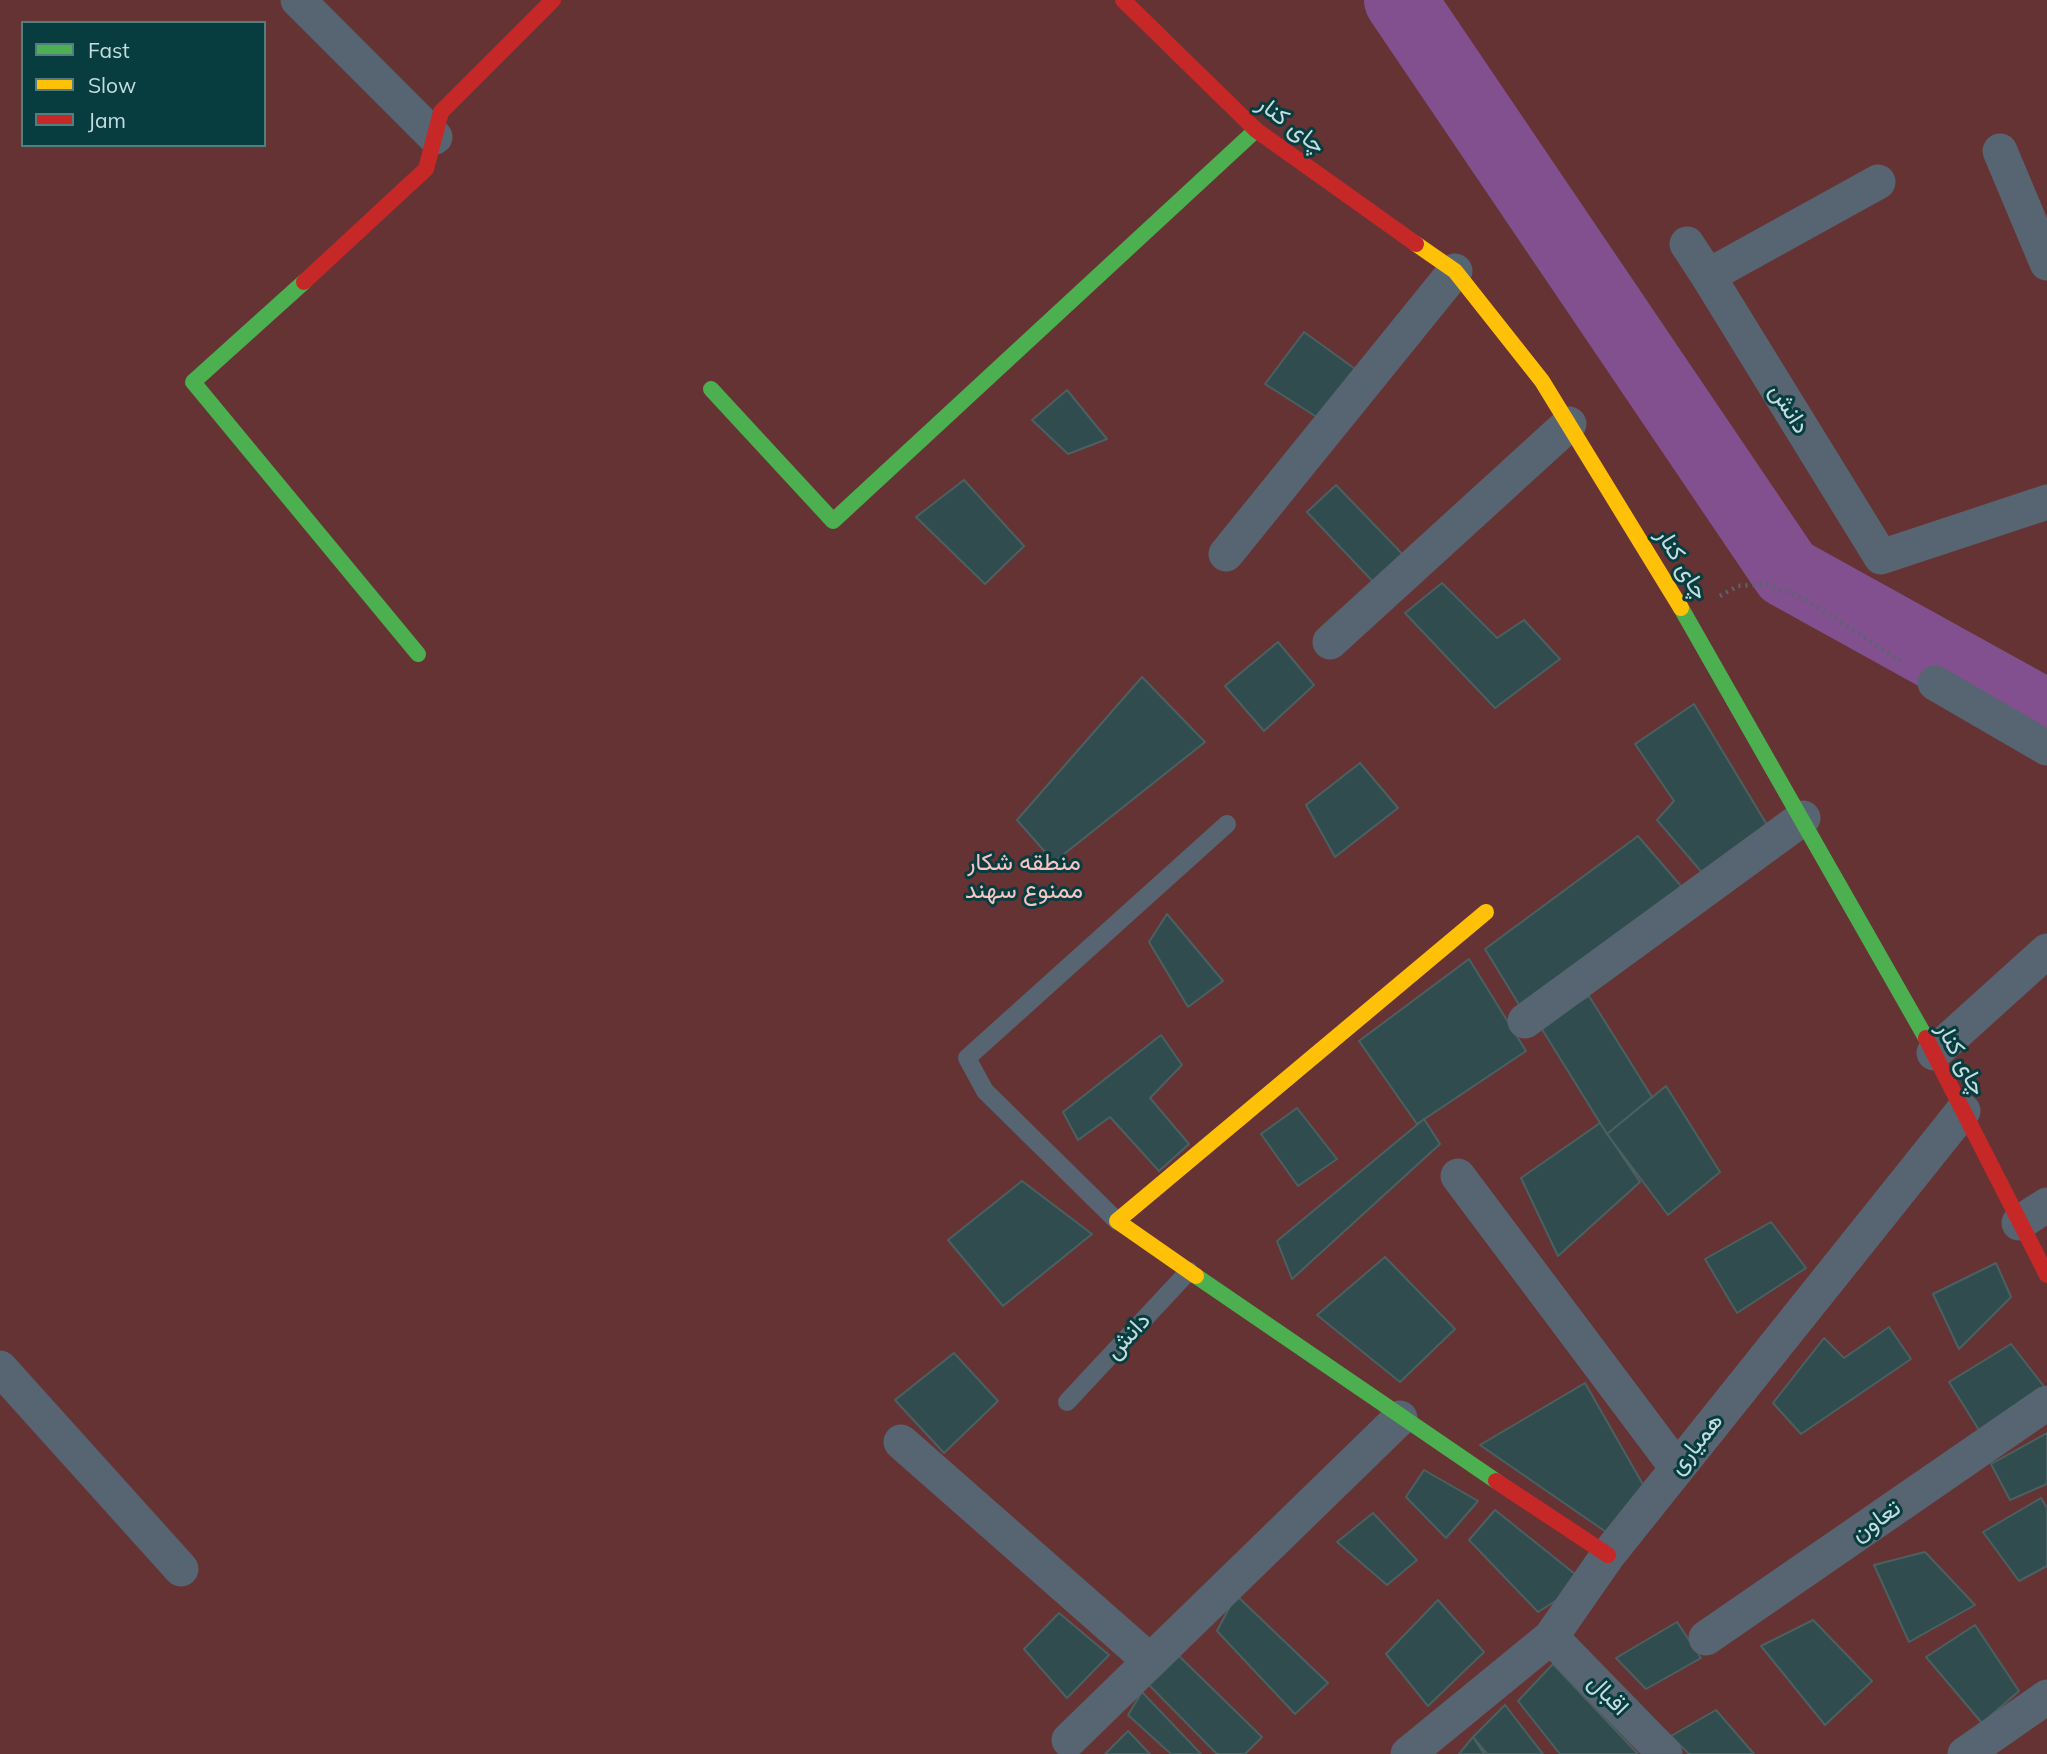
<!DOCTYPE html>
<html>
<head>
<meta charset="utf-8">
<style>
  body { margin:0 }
  #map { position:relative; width:2047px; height:1754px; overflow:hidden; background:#153233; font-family:Mulish,sans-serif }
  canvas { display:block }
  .legend { position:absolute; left:21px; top:21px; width:245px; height:126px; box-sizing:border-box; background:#083d40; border:2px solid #547d80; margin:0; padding:9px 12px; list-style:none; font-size:21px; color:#c5dddf }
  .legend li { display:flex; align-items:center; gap:14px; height:35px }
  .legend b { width:35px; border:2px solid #547d80 }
</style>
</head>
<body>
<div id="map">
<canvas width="2047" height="1754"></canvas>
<ul class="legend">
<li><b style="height:9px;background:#4caf50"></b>Fast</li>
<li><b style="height:9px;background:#ffc107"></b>Slow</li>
<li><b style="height:9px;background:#c62828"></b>Jam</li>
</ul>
</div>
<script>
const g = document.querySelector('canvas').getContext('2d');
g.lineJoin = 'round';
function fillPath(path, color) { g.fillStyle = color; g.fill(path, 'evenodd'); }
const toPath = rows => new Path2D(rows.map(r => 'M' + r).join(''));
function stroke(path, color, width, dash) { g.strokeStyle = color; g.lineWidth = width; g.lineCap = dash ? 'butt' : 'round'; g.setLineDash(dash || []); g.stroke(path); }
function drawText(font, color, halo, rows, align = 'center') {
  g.font = font + ' Mulish,Vazirmatn,sans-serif'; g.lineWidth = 6; g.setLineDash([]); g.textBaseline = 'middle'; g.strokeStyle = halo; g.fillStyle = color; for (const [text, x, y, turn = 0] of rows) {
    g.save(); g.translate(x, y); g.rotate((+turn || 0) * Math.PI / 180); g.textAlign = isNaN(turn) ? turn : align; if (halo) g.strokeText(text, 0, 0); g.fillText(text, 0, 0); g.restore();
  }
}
const green = toPath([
  [0,0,2047,0,2047,1754,0,1754],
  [23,23,264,23,264,145,23,145]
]);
const river = toPath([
  [1400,0,1787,572,2047,716]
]);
const building = toPath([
  [1304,332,1358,371,1323,421,1265,384,1304,332],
  [1067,390,1107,439,1068,454,1032,420,1067,390],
  [964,480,1024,546,985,584,916,517,964,480],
  [1336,485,1410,562,1378,587,1307,512,1336,485],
  [1442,583,1497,638,1524,620,1560,659,1495,708,1405,613,1442,583],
  [1278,642,1314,685,1264,731,1225,686,1278,642],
  [1142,677,1205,742,1054,862,1017,820,1142,677],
  [1694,704,1772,833,1705,876,1657,820,1674,801,1635,744,1694,704],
  [1360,763,1398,808,1335,857,1306,805,1360,763],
  [1638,836,1687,893,1523,1011,1485,949,1638,836],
  [1167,914,1223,981,1188,1007,1149,942,1167,914],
  [1469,959,1526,1051,1417,1124,1359,1041,1469,959],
  [1589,996,1652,1097,1607,1134,1540,1026,1589,996],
  [1161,1035,1182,1065,1150,1098,1189,1144,1159,1171,1110,1117,1078,1140,1063,1112,1161,1035],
  [1666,1086,1720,1172,1668,1215,1607,1134,1666,1086],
  [1297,1108,1337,1159,1298,1186,1261,1134,1297,1108],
  [1424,1119,1440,1144,1292,1279,1277,1241,1424,1119],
  [1600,1123,1640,1182,1558,1256,1521,1178,1600,1123],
  [1022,1181,1092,1234,1003,1306,948,1240,1022,1181],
  [1771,1222,1806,1268,1737,1313,1705,1259,1771,1222],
  [1385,1257,1455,1329,1400,1382,1317,1315,1385,1257],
  [1996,1263,2011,1297,1959,1349,1933,1294,1996,1263],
  [1889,1327,1911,1359,1801,1434,1773,1403,1824,1338,1844,1358,1889,1327],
  [2011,1344,2046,1389,1979,1430,1949,1382,2011,1344],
  [954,1353,998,1401,944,1453,895,1400,954,1353],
  [1585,1383,1649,1495,1609,1534,1480,1445,1585,1383],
  [2047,1433,2047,1484,2010,1500,1991,1464,2047,1433],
  [1424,1470,1478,1501,1446,1538,1406,1497,1424,1470],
  [2041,1498,2047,1508,2047,1566,2019,1581,1983,1532,2041,1498],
  [1495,1510,1585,1582,1538,1612,1469,1540,1495,1510],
  [1373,1513,1417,1560,1387,1585,1337,1542,1373,1513],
  [1925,1552,1975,1605,1909,1642,1874,1565,1925,1552],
  [1236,1595,1328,1683,1295,1714,1217,1631,1236,1595],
  [1438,1600,1484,1652,1428,1706,1386,1654,1438,1600],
  [1059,1613,1109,1655,1067,1698,1024,1649,1059,1613],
  [1813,1620,1872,1681,1825,1725,1761,1646,1813,1620],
  [1677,1622,1701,1658,1646,1689,1616,1658,1677,1622],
  [1975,1625,2019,1691,1982,1723,1926,1657,1975,1625],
  [1179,1656,1262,1737,1245,1754,1217,1754,1149,1685,1179,1656],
  [1553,1664,1638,1754,1560,1754,1518,1701,1553,1664],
  [1142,1692,1201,1754,1171,1754,1128,1715,1142,1692],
  [1505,1705,1543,1754,1487,1754,1473,1737,1505,1705],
  [1716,1710,1754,1754,1689,1754,1671,1736,1716,1710],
  [1128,1731,1150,1754,1105,1754,1128,1731],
  [1473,1737,1484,1754,1459,1754,1473,1737]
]);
const path = toPath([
  [1720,596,1738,586,1766,584,1803,598,1904,663]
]);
const lane = toPath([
  [1117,1221,985,1091,967,1058,1227,824],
  [1067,1402,1189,1271]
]);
const street = toPath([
  [298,0,435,137],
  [2000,151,2047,263],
  [1878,182,1708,276,1881,557,2047,502],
  [1687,244,1708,276],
  [1226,554,1455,271],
  [1330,642,1569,424],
  [1935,683,2047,748],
  [1525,1021,1803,818],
  [1934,1053,2047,951],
  [1458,1176,1677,1468],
  [2019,1223,2047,1205],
  [0,1368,181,1569],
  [901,1442,1150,1661],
  [1551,1637,1665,1754],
  [1706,1638,2047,1403],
  [1069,1740,1400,1418],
  [1408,1754,1551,1637,1608,1555,1963,1111],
  [1965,1754,2047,1697]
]);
const fast = toPath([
  [304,282,193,382,418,654],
  [711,389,833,521,1256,130],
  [1681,608,1926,1038],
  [1196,1276,1496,1481]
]);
const slow = toPath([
  [1416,244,1455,271,1542,381,1681,608],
  [1196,1276,1117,1221,1486,912]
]);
const jam = toPath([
  [1123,0,1256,130,1416,244],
  [304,282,426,169,441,112,553,0],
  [1926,1038,2047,1275],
  [1496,1481,1608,1555]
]);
const streetNames = [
  ["چای کنار",1291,125,38],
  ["دانش",1789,409,58],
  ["چای کنار",1682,564,59],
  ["چای کنار",1961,1059,62],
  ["دانش",1128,1336,-47],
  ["همیاری",1696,1444,-51],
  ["تعاون",1876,1521,-35],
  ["اقبال",1608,1695,46]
];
const parkNames = [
  ["منطقه شکار",1024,863],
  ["ممنوع سهند",1024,891]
];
fillPath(green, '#663334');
stroke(river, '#82508f', 72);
fillPath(building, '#304c4e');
stroke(building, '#4a6061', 2);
stroke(path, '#57666f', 4.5, [2, 5]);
stroke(lane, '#566571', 18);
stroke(street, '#566571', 35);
stroke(fast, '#4caf50', 16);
stroke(slow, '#ffc107', 16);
stroke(jam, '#c62828', 16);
drawText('24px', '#c5dddf', '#083d40', streetNames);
drawText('24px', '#f9c4c2', '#083d40', parkNames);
</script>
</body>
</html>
